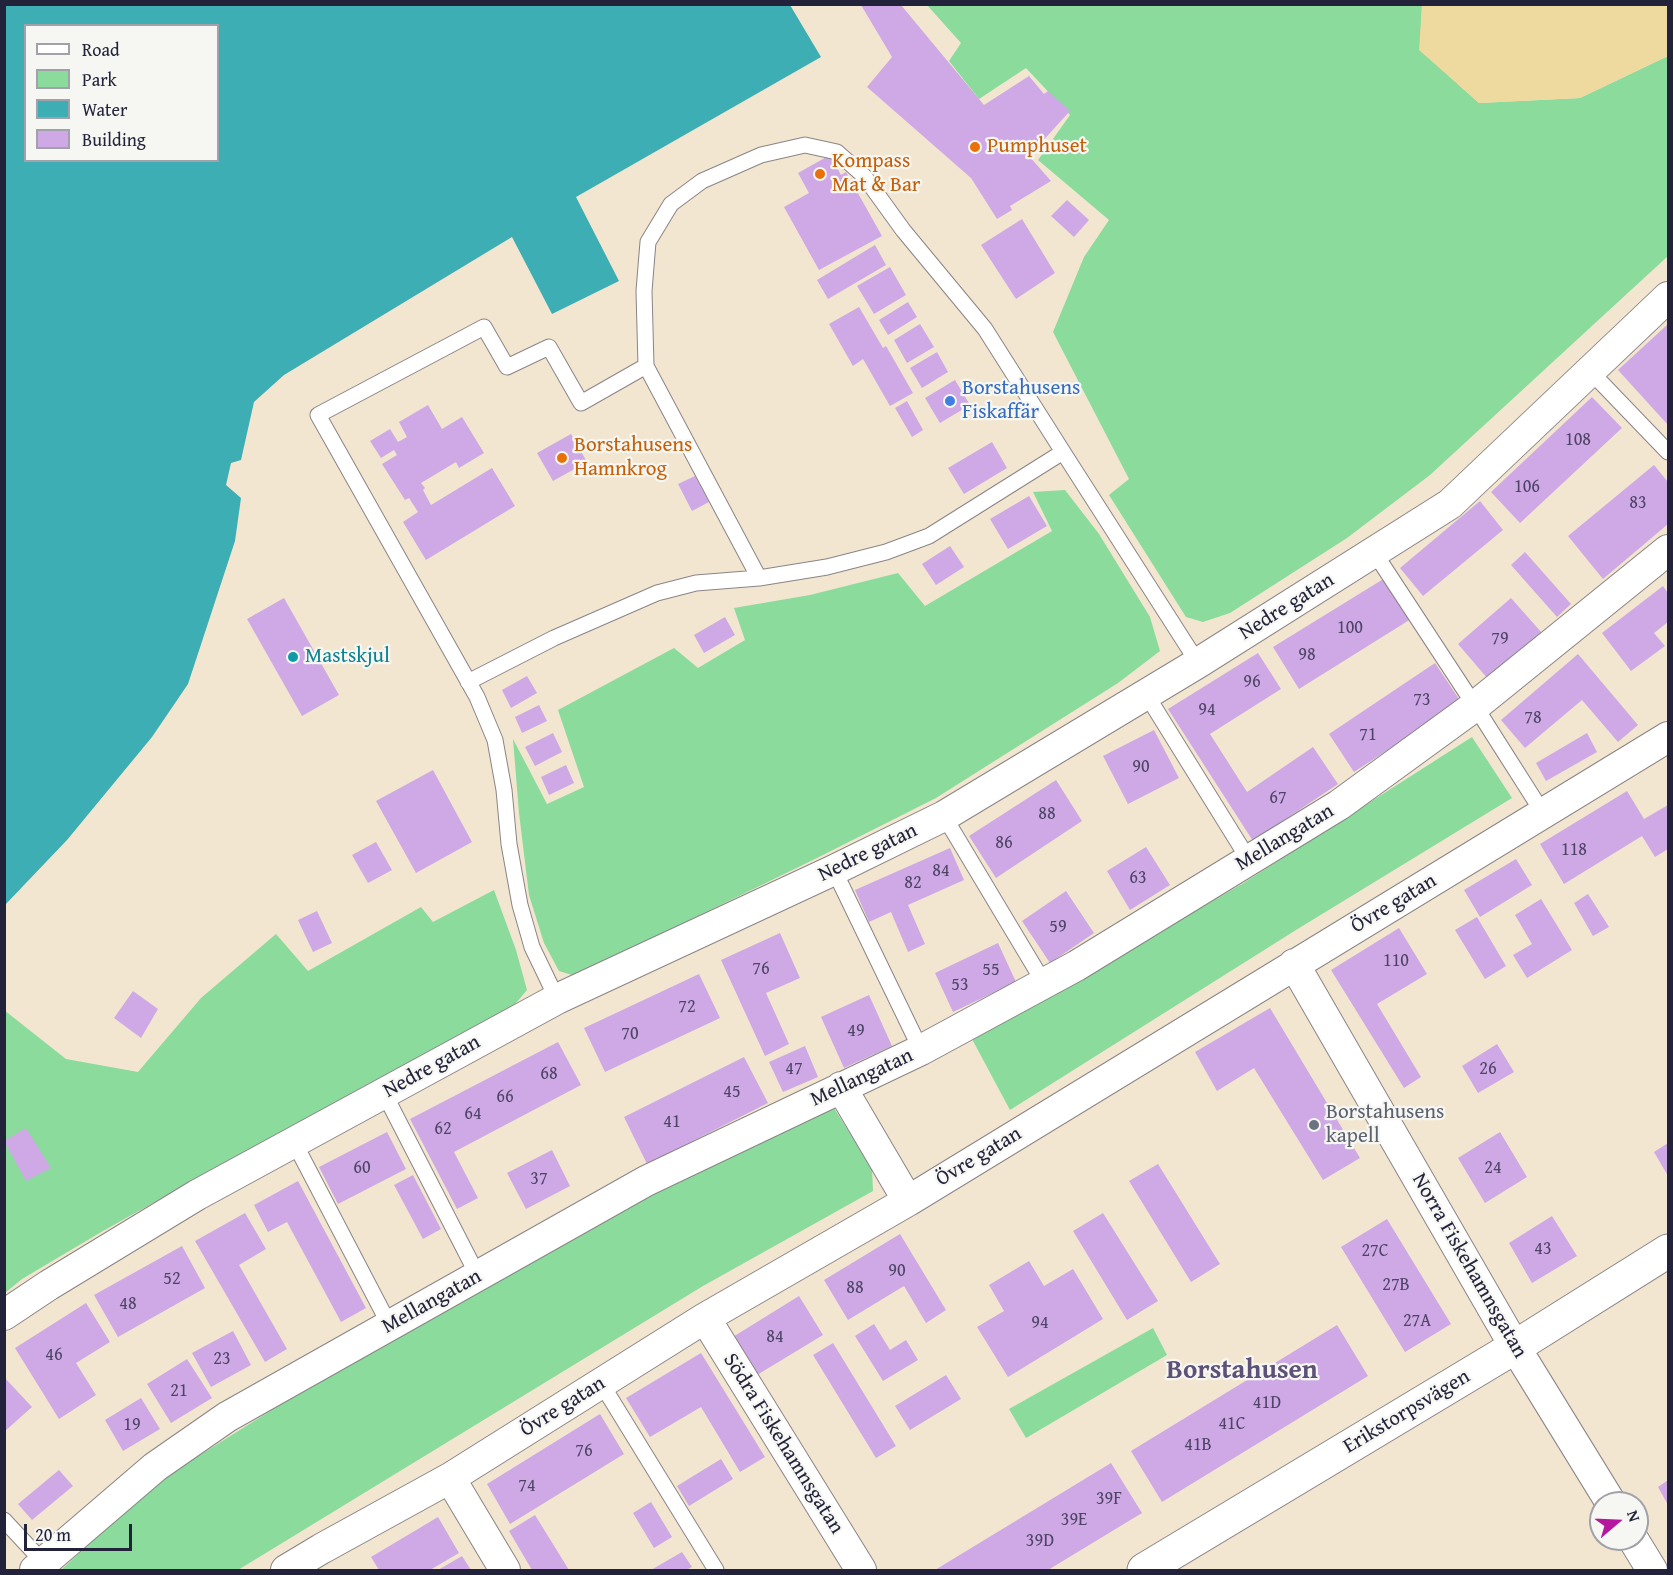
<!DOCTYPE html>
<html>
<head>
<meta charset="utf-8">
<style>
  body { margin:0 }
  #map { position:relative; width:1673px; height:1575px; overflow:hidden; background:#f2e6d0; font-family:"Gentium Book Plus",serif }
  canvas { display:block }
  .frame { position:absolute; inset:0; border:6px solid #22223b; pointer-events:none }
  .legend { position:absolute; left:24px; top:24px; width:195px; height:138px; box-sizing:border-box; background:#f6f6f2; border:2px solid #a1a1a9; margin:0; padding:8px 10px; list-style:none; font-size:18px; color:#22223b }
  .legend li { display:flex; align-items:center; gap:12px; height:30px }
  .legend b { width:30px; border:2px solid #a1a1a9 }
  .north { position:absolute; left:1589px; top:1491px; width:60px; height:60px; box-sizing:border-box; background:#f6f6f2; border:2px solid #a1a1a9; border-radius:50%; rotate:71deg; font-size:16px; font-weight:700; line-height:24px; text-align:center; color:#22223b }
  .north::after { content:''; display:block; margin:auto; width:21px; height:27px; background:#b5179e; clip-path:polygon(50% 0,100% 100%,50% 72%,0 100%) }
  .scale { position:absolute; left:24px; top:1524px; width:108px; height:27px; box-sizing:border-box; border:3px solid #22223b; border-top:0; padding-left:8px; font-size:18px; line-height:21px; white-space:nowrap; color:#22223b; -webkit-text-stroke:4px #f6f6f2; paint-order:stroke }
</style>
</head>
<body>
<div id="map">
<canvas width="1673" height="1575"></canvas>
<div class="frame"></div>
<ul class="legend">
<li><b style="height:8px;background:#fff"></b>Road</li>
<li><b style="height:16px;background:#8adb9c"></b>Park</li>
<li><b style="height:16px;background:#3daeb4"></b>Water</li>
<li><b style="height:16px;background:#cea9e6"></b>Building</li>
</ul>
<div class="north">N</div>
<div class="scale">20 m</div>
</div>
<script>
const g = document.querySelector('canvas').getContext('2d');
g.lineJoin = 'round';
function fillPath(path, color) { g.fillStyle = color; g.fill(path, 'evenodd'); }
const toPath = rows => new Path2D(rows.map(r => 'M' + r).join(''));
function stroke(path, color, width, dash) { g.strokeStyle = color; g.lineWidth = width; g.lineCap = dash ? 'butt' : 'round'; g.setLineDash(dash || []); g.stroke(path); }
function drawText(font, color, halo, rows, align = 'center') {
  g.font = font + ' "Gentium Book Plus",serif'; g.lineWidth = 4.5; g.setLineDash([]); g.textBaseline = 'middle'; g.strokeStyle = halo; g.fillStyle = color; for (const [text, x, y, turn = 0] of rows) {
    g.save(); g.translate(x, y); g.rotate((+turn || 0) * Math.PI / 180); g.textAlign = isNaN(turn) ? turn : align; if (halo) g.strokeText(text, 0, 0); g.fillText(text, 0, 0); g.restore();
  }
}
const green = toPath([
  [927,5,1422,5,1420,50,1479,103,1580,98,1668,56,1668,256,1430,475,1347,538,1230,613,1203,622,1186,617,1109,495,1129,479,1053,332,1084,257,1109,220,1038,160,1070,115,1026,68,979,99,949,61,961,43],
  [1065,490,1099,534,1150,617,1160,651,1118,683,936,798,817,858,575,976,559,971,544,943,529,895,519,813,513,739,547,804,584,787,558,710,674,648,698,668,745,640,734,608,810,595,898,573,925,606,1052,531,1033,492],
  [1472,737,1512,798,1296,930,1010,1110,972,1039,1242,884],
  [494,890,516,950,527,990,511,1009,226,1162,103,1231,22,1279,5,1293,4,1010,66,1059,138,1072,201,998,276,934,308,971,421,907,433,922],
  [814,1106,834,1108,872,1169,873,1191,703,1286,238,1570,61,1570,157,1482,329,1374],
  [1153,1328,1167,1355,1026,1438,1009,1409]
]);
const sand = toPath([
  [1422,5,1668,5,1668,56,1580,98,1479,103,1419,50]
]);
const water = toPath([
  [5,4,790,5,821,57,576,197,619,281,552,314,512,237,284,375,254,402,241,460,231,463,226,485,241,498,235,541,188,684,152,737,67,840,5,905],
  [26,26,218,26,218,160,26,160]
]);
const building = toPath([
  [861,5,901,5,984,105,1029,76,1044,94,1048,91,1070,111,1029,156,1051,181,1010,206,1012,210,997,219,971,178,867,87,892,57],
  [830,155,841,175,846,172,882,236,819,270,784,207,809,193,798,173],
  [1067,200,1089,220,1074,237,1051,216],
  [1022,219,1055,273,1016,299,981,245],
  [875,245,886,265,828,299,817,280],
  [890,267,906,295,874,314,857,286],
  [908,302,917,317,888,335,879,320],
  [859,307,883,348,886,346,913,393,890,406,863,359,853,366,829,324],
  [920,324,934,347,907,363,894,340],
  [1668,324,1668,425,1618,370],
  [937,352,948,372,922,388,910,368],
  [955,380,970,405,940,423,925,398],
  [1592,397,1622,428,1520,523,1491,492],
  [907,401,923,430,912,437,895,408],
  [428,405,442,429,462,417,484,453,459,468,456,462,421,483,425,488,423,490,431,505,492,468,515,506,426,560,403,522,418,512,409,498,405,500,382,464,397,455,394,450,381,458,370,441,390,429,398,442,407,437,399,422],
  [571,434,587,462,553,481,537,453],
  [992,442,1007,468,964,494,948,468],
  [1654,465,1668,482,1668,524,1603,579,1568,536],
  [695,476,709,502,692,511,678,484],
  [1029,496,1047,526,1008,549,990,519],
  [1480,501,1503,530,1423,596,1400,568],
  [950,546,964,567,936,585,922,564],
  [1525,552,1571,604,1557,617,1511,565],
  [1385,578,1411,619,1299,689,1273,647],
  [1663,586,1668,593,1668,622,1654,633,1665,646,1631,671,1602,633],
  [284,598,339,695,302,716,247,619],
  [1511,598,1542,633,1488,679,1458,644],
  [725,617,735,635,704,653,694,635],
  [1258,653,1281,689,1210,734,1247,792,1313,747,1338,784,1253,841,1168,709],
  [1578,654,1638,725,1618,742,1582,700,1525,748,1501,720],
  [1435,663,1461,702,1354,772,1329,734],
  [527,676,537,693,511,708,502,690],
  [539,705,547,721,522,733,515,717],
  [1154,730,1179,778,1128,804,1103,756],
  [553,733,562,752,535,766,525,747],
  [1587,733,1597,752,1546,781,1536,763],
  [566,765,574,783,549,795,541,777],
  [433,770,472,842,416,873,376,801],
  [1056,780,1082,821,996,878,969,836],
  [1627,791,1644,819,1668,805,1668,849,1655,857,1642,836,1564,884,1540,844],
  [376,842,392,870,368,883,352,855],
  [1146,847,1170,885,1130,910,1107,871],
  [950,848,964,880,908,905,925,944,908,952,891,912,869,922,855,890],
  [1516,859,1532,885,1480,917,1464,890],
  [1066,891,1094,933,1050,963,1022,921],
  [1588,894,1609,927,1593,936,1574,903],
  [1541,899,1572,950,1527,978,1513,955,1532,944,1515,915],
  [317,911,332,943,313,952,298,920],
  [1477,917,1506,966,1485,979,1455,930],
  [1399,928,1427,974,1377,1004,1421,1077,1404,1088,1331,970],
  [780,933,800,978,766,993,789,1044,765,1056,721,960],
  [998,943,1016,982,953,1012,935,973],
  [699,974,720,1018,605,1072,584,1028],
  [133,991,158,1009,141,1038,114,1018],
  [869,995,892,1046,844,1068,821,1017],
  [1270,1008,1360,1158,1323,1180,1254,1068,1217,1091,1195,1052],
  [558,1042,581,1085,454,1152,478,1198,457,1209,410,1119],
  [1497,1044,1514,1072,1478,1093,1462,1066],
  [805,1046,818,1077,783,1092,769,1062],
  [744,1057,768,1103,647,1164,624,1117],
  [26,1128,51,1168,26,1181,4,1141],
  [387,1132,406,1169,338,1204,319,1167],
  [1500,1132,1527,1177,1485,1203,1458,1158],
  [1668,1143,1668,1176,1654,1152],
  [552,1150,570,1186,526,1209,507,1173],
  [1158,1164,1220,1264,1191,1282,1129,1181],
  [413,1175,441,1229,423,1239,394,1185],
  [298,1181,366,1308,341,1322,287,1222,268,1232,254,1205],
  [245,1213,266,1249,239,1265,287,1349,265,1362,195,1241],
  [1103,1213,1158,1301,1127,1320,1073,1231],
  [1552,1216,1577,1256,1532,1283,1509,1243],
  [1387,1219,1451,1324,1405,1352,1341,1247],
  [900,1234,946,1310,926,1323,904,1286,848,1320,824,1280],
  [182,1246,205,1288,118,1337,94,1295],
  [1029,1261,1044,1286,1073,1269,1103,1319,1008,1377,977,1327,1004,1311,989,1285],
  [799,1296,823,1335,752,1378,728,1340],
  [86,1303,110,1342,76,1363,96,1395,59,1419,15,1348],
  [874,1324,890,1350,906,1340,918,1360,883,1381,855,1336],
  [1337,1325,1368,1376,1162,1502,1131,1451],
  [233,1331,251,1365,211,1387,192,1353],
  [833,1343,896,1446,876,1458,813,1355],
  [701,1353,765,1457,740,1472,701,1407,650,1437,626,1398],
  [187,1359,212,1398,171,1423,147,1384],
  [946,1375,961,1399,910,1430,895,1406],
  [4,1377,32,1407,4,1432],
  [141,1398,160,1429,123,1451,105,1420],
  [600,1414,624,1454,510,1524,487,1484],
  [721,1459,733,1479,689,1506,677,1486],
  [1111,1463,1142,1513,1048,1570,935,1570],
  [59,1470,73,1486,32,1520,18,1504],
  [1668,1480,1668,1505,1658,1487],
  [651,1502,672,1537,654,1548,633,1513],
  [535,1515,569,1570,532,1570,509,1531],
  [438,1517,459,1553,430,1570,379,1570,371,1557],
  [682,1552,692,1567,686,1570,651,1570],
  [462,1556,471,1570,438,1570]
]);
const service = toPath([
  [1590,371,1668,452],
  [1063,452,1198,663],
  [1374,552,1475,706,1543,813],
  [468,682,554,638,657,593,696,583,759,578,827,567,886,552,929,536,1063,452,985,329,903,230,864,176,837,152,805,145,761,155,702,181,671,204,648,242,644,291,646,366],
  [1146,694,1249,860],
  [944,816,1044,983],
  [834,870,921,1050],
  [557,999,532,947,520,905,509,844,504,790,495,740,477,697,318,415,484,327,507,367,549,347,581,403,646,366,759,578],
  [384,1093,478,1276],
  [294,1142,390,1326],
  [601,1383,716,1570],
  [4,1520,44,1563]
]);
const minor = toPath([
  [1294,964,1515,1347,1611,1503],
  [841,1087,908,1201],
  [4,1315,49,1285,197,1195,557,999,834,870,944,816,1198,663,1450,504,1668,297],
  [705,1318,861,1570],
  [450,1478,505,1570],
  [1633,1539,1652,1570],
  [35,1570,155,1467,227,1417,646,1181,921,1050,1076,966,1339,805,1475,706,1668,550],
  [286,1570,321,1549,450,1478,705,1318,908,1201,1668,737]
]);
const tertiary = toPath([
  [1144,1570,1515,1347,1668,1251]
]);
const markers = [
  [975,147,6,"#e8710a"],
  [820,174,6,"#e8710a"],
  [950,401,6,"#3f7fe0"],
  [562,458,6,"#e8710a"],
  [293,657,6,"#0f9aa8"],
  [1314,1125,6,"#6b7280"]
];
const numberNames = [
  ["108",1578,440],
  ["106",1527,487],
  ["83",1638,503],
  ["100",1350,628],
  ["79",1500,639],
  ["98",1307,655],
  ["96",1252,682],
  ["73",1422,700],
  ["94",1207,710],
  ["78",1533,718],
  ["71",1368,735],
  ["90",1141,767],
  ["67",1278,798],
  ["88",1047,814],
  ["86",1004,843],
  ["118",1574,850],
  ["84",941,871],
  ["63",1138,878],
  ["82",913,883],
  ["59",1058,927],
  ["110",1396,961],
  ["76",761,969],
  ["55",991,970],
  ["53",960,985],
  ["72",687,1007],
  ["49",856,1031],
  ["70",630,1034],
  ["47",794,1069],
  ["26",1488,1069],
  ["68",549,1074],
  ["45",732,1092],
  ["66",505,1097],
  ["64",473,1114],
  ["41",672,1122],
  ["62",443,1129],
  ["60",362,1168],
  ["24",1493,1168],
  ["37",539,1179],
  ["43",1543,1249],
  ["27C",1375,1251],
  ["90",897,1271],
  ["52",172,1279],
  ["27B",1396,1285],
  ["88",855,1288],
  ["48",128,1304],
  ["27A",1417,1321],
  ["94",1040,1323],
  ["84",775,1337],
  ["46",54,1355],
  ["23",222,1359],
  ["21",179,1391],
  ["41D",1267,1403],
  ["41C",1232,1424],
  ["19",132,1425],
  ["41B",1198,1445],
  ["76",584,1451],
  ["74",527,1486],
  ["39F",1109,1499],
  ["39E",1074,1520],
  ["39D",1040,1541]
];
const foodNames = [
  ["Pumphuset",987,147],
  ["Kompass",832,162],
  ["Mat & Bar",832,186],
  ["Borstahusens",574,446],
  ["Hamnkrog",574,470]
];
const shopNames = [
  ["Borstahusens",962,389],
  ["Fiskaffär",962,413]
];
const streetNames = [
  ["Nedre gatan",1287,607,-32],
  ["Mellangatan",1285,838,-31],
  ["Nedre gatan",868,853,-26],
  ["Övre gatan",1394,904,-31],
  ["Nedre gatan",432,1067,-29],
  ["Mellangatan",862,1078,-25],
  ["Övre gatan",979,1157,-31],
  ["Norra Fiskehamnsgatan",1469,1266,60],
  ["Mellangatan",432,1302,-29],
  ["Övre gatan",563,1407,-32],
  ["Erikstorpsvägen",1407,1412,-31],
  ["Södra Fiskehamnsgatan",783,1444,58]
];
const cultureNames = [
  ["Mastskjul",305,657]
];
const worshipNames = [
  ["Borstahusens",1326,1113],
  ["kapell",1326,1137]
];
const districtNames = [
  ["Borstahusen",1242,1371]
];
fillPath(green, '#8adb9c');
fillPath(sand, '#eeda9e');
fillPath(water, '#3daeb4');
fillPath(building, '#cea9e6');
stroke(service, '#8a8486', 17);
stroke(minor, '#8a8486', 32);
stroke(tertiary, '#8a8486', 35);
stroke(service, '#fff', 15);
stroke(minor, '#fff', 30);
stroke(tertiary, '#fff', 33);
for (const [x, y, r, color] of markers) { const dot = new Path2D(); dot.arc(x, y, r, 0, 2 * Math.PI); g.fillStyle = color; g.fill(dot); stroke(dot, '#f6f6f2', 2); }
drawText('18px', '#4d4466', null, numberNames);
drawText('21px', '#c56008', '#f6f6f2', foodNames, 'left');
drawText('21px', '#366cbe', '#f6f6f2', shopNames, 'left');
drawText('21px', '#22223b', '#f6f6f2', streetNames);
drawText('21px', '#0d838f', '#f6f6f2', cultureNames, 'left');
drawText('21px', '#5b616d', '#f6f6f2', worshipNames, 'left');
drawText('bold 27px', '#5e5177', '#f6f6f2', districtNames);
</script>
</body>
</html>
